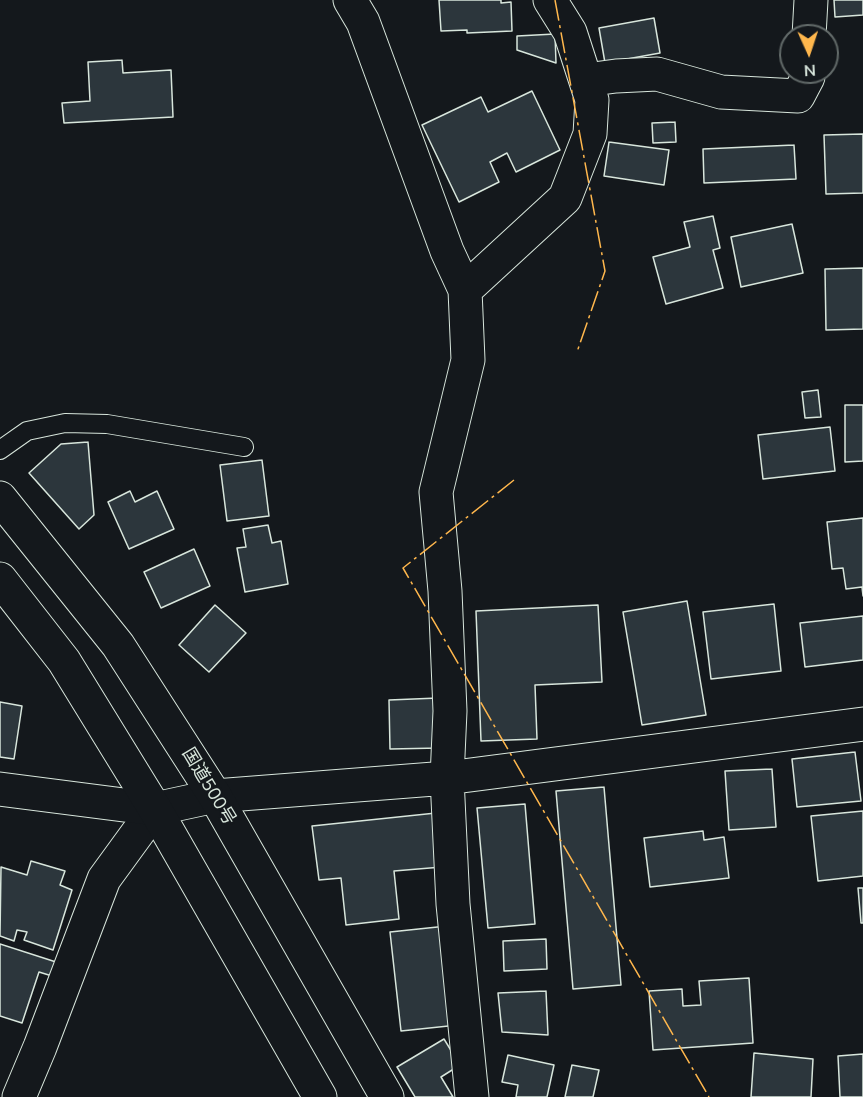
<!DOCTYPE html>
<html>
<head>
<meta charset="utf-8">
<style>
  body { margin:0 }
  #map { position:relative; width:863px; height:1097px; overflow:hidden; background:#14181c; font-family:"Nunito Sans",sans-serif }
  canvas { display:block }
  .north { position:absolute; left:779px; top:24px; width:60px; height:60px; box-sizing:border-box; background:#14181c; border:2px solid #626a69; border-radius:50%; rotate:177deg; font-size:16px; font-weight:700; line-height:24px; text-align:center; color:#d8e6dc }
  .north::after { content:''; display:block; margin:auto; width:21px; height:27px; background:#ffb74d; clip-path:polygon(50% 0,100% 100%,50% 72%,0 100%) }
</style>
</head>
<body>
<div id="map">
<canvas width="863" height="1097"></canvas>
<div class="north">N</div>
</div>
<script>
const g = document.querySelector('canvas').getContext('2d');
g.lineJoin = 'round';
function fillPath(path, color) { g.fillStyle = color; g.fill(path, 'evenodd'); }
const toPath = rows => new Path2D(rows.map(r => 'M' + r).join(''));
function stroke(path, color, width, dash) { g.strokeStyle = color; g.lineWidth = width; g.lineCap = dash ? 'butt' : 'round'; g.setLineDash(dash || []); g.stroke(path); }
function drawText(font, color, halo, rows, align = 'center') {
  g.font = font + ' "Nunito Sans","Noto Sans JP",sans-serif'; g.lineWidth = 4.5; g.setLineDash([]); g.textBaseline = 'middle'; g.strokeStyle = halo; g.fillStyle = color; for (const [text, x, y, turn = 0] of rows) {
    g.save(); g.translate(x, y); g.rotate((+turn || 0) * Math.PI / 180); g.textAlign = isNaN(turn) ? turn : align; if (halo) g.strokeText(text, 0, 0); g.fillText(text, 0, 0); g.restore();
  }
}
const building = toPath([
  [439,0,501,0,501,3,511,2,512,31,467,33,467,30,441,31,439,0],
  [834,0,863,0,863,15,835,17,834,0],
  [654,18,660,53,605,63,599,28,654,18],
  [555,34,556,63,517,50,517,36,555,34],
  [122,60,123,73,171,70,173,117,64,123,62,103,90,101,88,62,122,60],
  [532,91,560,150,516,172,507,153,490,162,499,182,459,202,422,125,481,97,488,112,532,91],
  [675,122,676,142,653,143,652,123,675,122],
  [863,134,863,193,826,194,824,135,863,134],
  [609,142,669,150,664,185,604,176,609,142],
  [794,145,796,179,704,183,703,149,794,145],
  [713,216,720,248,713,250,723,288,666,304,653,257,690,247,684,222,713,216],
  [792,224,803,273,741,287,731,237,792,224],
  [863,268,863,329,826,330,825,269,863,268],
  [818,390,821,417,805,418,802,392,818,390],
  [845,405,863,405,863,461,845,462,845,405],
  [830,427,835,471,763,479,758,435,830,427],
  [88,442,94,515,79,529,29,473,61,444,88,442],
  [262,460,269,516,227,521,220,465,262,460],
  [130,491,135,502,157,491,174,529,129,549,108,502,130,491],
  [863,518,863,596,862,587,846,589,843,568,832,569,827,522,863,518],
  [268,525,272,543,281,541,288,584,245,592,237,548,246,547,243,529,268,525],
  [194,549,210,586,161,608,144,572,194,549],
  [687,601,706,715,642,725,623,612,687,601],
  [774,604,781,671,711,679,703,612,774,604],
  [215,605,246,633,209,672,179,645,215,605],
  [598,605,602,682,535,685,537,739,481,741,476,611,598,605],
  [863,616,863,660,805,667,800,623,863,616],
  [438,698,440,748,390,749,389,700,438,698],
  [0,702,22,706,14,759,0,757,0,702],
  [855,752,861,801,797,807,792,759,855,752],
  [772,769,776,827,729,830,725,771,772,769],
  [604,787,621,985,573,989,556,791,604,787],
  [525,804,535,924,488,928,477,808,525,804],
  [863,811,863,876,818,881,811,816,863,811],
  [436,813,442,867,394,871,399,919,346,925,341,878,319,880,312,826,436,813],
  [703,831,704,840,724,837,729,878,650,887,644,838,703,831],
  [31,861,65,871,60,885,72,890,53,950,24,940,27,932,17,930,14,941,0,936,1,867,27,875,31,861],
  [858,888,863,888,863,923,861,923,858,888],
  [447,926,458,1025,401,1031,390,932,447,926],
  [546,939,547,969,504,971,503,941,546,939],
  [0,944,56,962,52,976,39,972,22,1023,0,1016,0,944],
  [749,978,753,1043,653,1050,649,991,682,989,683,1006,701,1005,699,981,749,978],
  [546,991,548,1035,502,1032,498,993,546,991],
  [444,1039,460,1065,441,1077,453,1097,415,1097,397,1067,444,1039],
  [754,1053,813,1059,811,1097,751,1097,754,1053],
  [863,1054,863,1097,840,1097,838,1056,863,1054],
  [508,1055,554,1065,547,1097,516,1097,518,1085,502,1082,508,1055],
  [572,1065,599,1070,593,1097,565,1097,572,1065]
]);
const service = toPath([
  [0,450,27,431,65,423,107,424,244,447]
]);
const minor = toPath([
  [350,0,363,22,447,251,465,290],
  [809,36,811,0],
  [586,80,616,76,657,74,721,92,798,96,808,77,808,72],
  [215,796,447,778,863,724],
  [19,1097,40,1047,104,879,155,809],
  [472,1097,453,904,447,778,450,711,445,591,436,492,468,360,465,290,565,198,590,134,592,100,570,32,550,0]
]);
const tertiary = toPath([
  [0,789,155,809,215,796]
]);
const trunk = toPath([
  [0,498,118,645,215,796,387,1097],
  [0,579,64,661,155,809,320,1097]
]);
const power = toPath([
  [555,0,605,271,577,352],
  [514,480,403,568,709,1097]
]);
const streetNames = [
  ["国道500号",208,787,59]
];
fillPath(building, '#2c363c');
stroke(building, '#d8e6dc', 1.5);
stroke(service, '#d8e6dc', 20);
stroke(minor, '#d8e6dc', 35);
stroke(tertiary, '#d8e6dc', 35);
stroke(trunk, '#d8e6dc', 35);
stroke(service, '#14181c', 18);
stroke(minor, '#14181c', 33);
stroke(tertiary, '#14181c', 33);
stroke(trunk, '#14181c', 33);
stroke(power, '#ffb74d', 1.5, [21, 4.5, 3, 4.5]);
drawText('18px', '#d8e6dc', '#14181c', streetNames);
</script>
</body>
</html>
